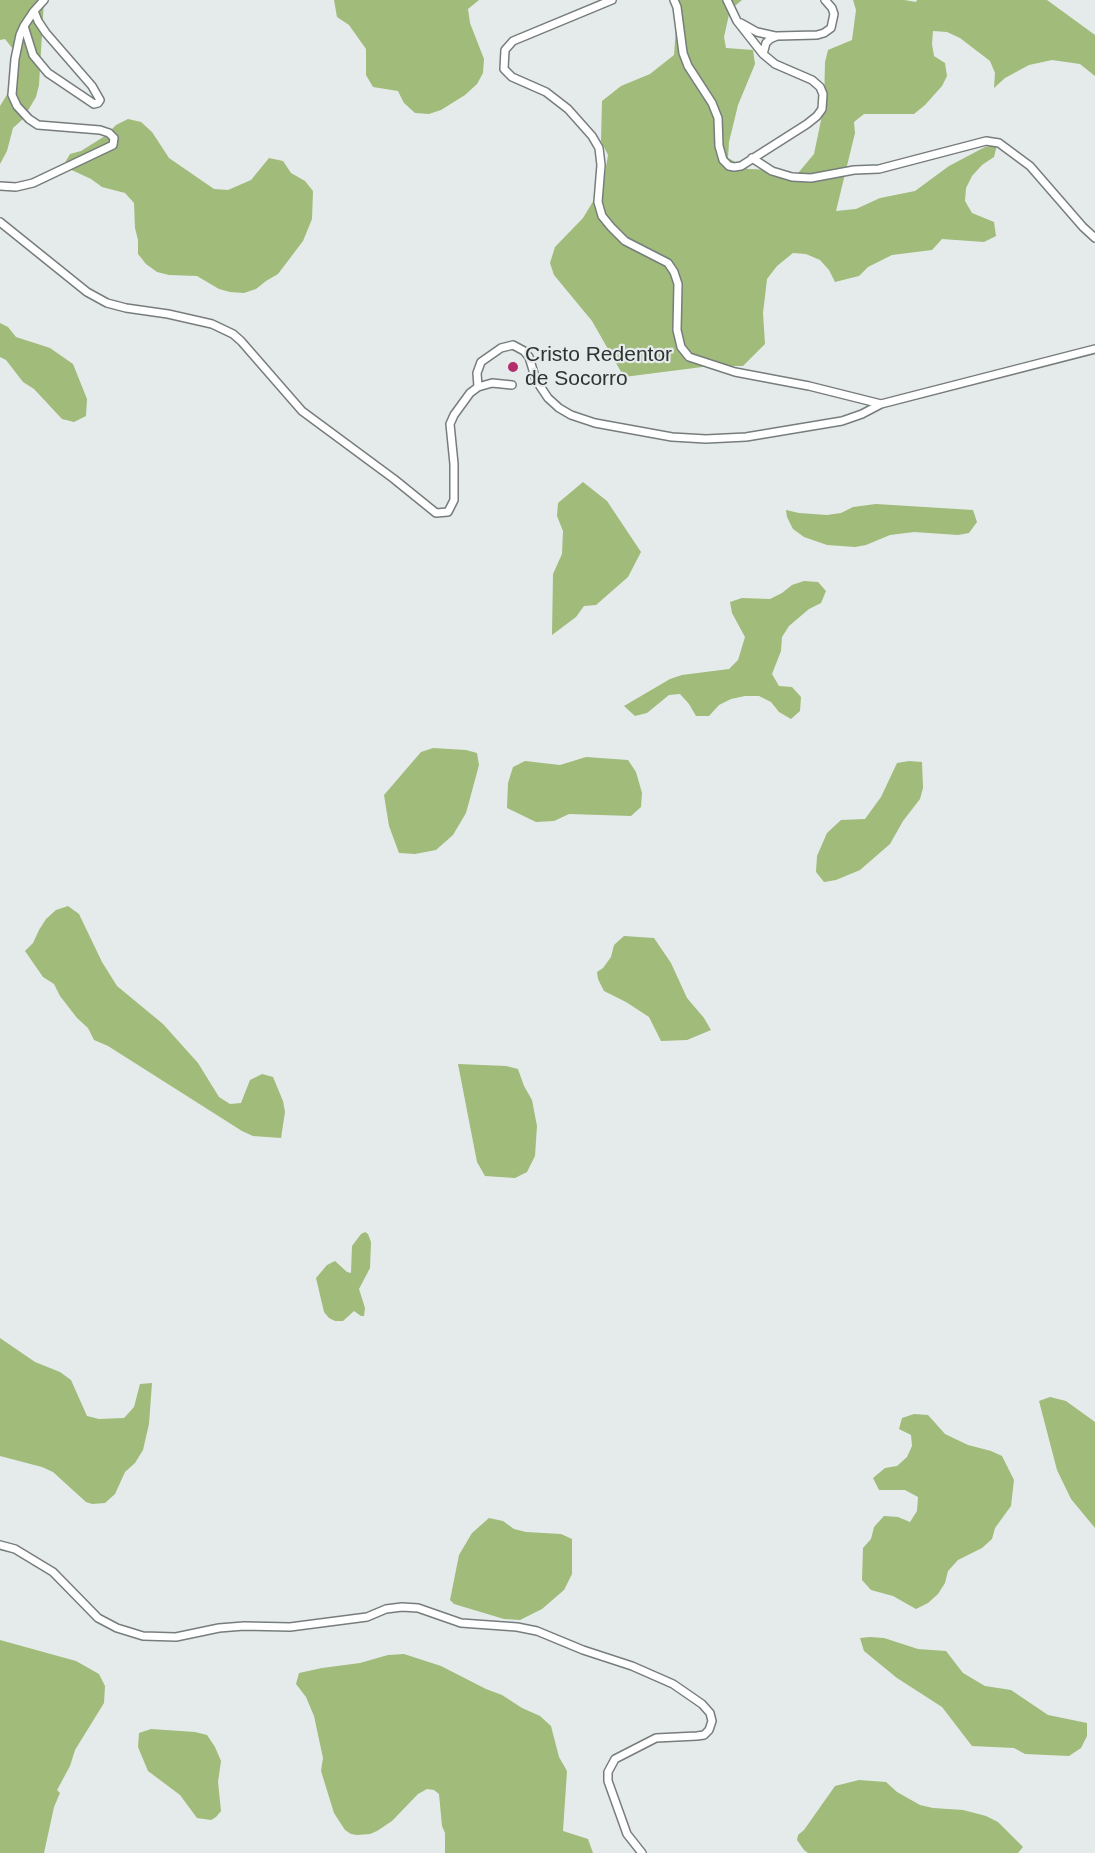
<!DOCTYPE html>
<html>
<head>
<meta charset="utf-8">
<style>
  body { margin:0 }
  canvas { display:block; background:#e4ebea }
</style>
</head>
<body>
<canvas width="1095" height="1853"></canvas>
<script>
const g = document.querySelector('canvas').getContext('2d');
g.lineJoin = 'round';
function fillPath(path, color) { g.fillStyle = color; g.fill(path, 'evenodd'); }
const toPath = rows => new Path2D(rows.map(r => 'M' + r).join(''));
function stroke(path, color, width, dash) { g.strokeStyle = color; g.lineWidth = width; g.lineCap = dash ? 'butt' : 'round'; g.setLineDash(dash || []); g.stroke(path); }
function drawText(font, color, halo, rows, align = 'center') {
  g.font = font + ' Helvetica,sans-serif'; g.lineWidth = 4.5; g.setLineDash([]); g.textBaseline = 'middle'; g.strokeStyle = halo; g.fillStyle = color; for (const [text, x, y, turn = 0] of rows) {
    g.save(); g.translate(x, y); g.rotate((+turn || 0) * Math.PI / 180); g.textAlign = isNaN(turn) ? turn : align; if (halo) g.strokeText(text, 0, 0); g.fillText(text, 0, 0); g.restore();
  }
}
const forest = toPath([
  [0,0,44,0,39,85,36,97,23,119,13,128,7,151,0,164,0,106,11,88,15,61,13,49,5,39,0,40],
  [334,0,479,0,468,9,470,23,484,59,483,73,477,84,465,95,441,110,429,114,415,113,404,103,398,91,373,87,366,75,366,49,349,25,337,17],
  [678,0,742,0,730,10,724,37,726,48,753,50,755,64,738,105,729,142,728,158,748,169,778,170,794,178,814,154,824,106,825,62,828,50,852,40,856,10,853,0,904,0,916,2,917,0,1047,0,1095,35,1095,76,1080,64,1052,60,1029,65,1005,78,994,88,995,73,990,61,960,38,947,32,933,31,932,44,934,56,945,63,947,76,942,86,925,105,914,114,864,114,854,122,855,133,836,211,856,209,880,198,915,191,949,166,985,147,997,145,994,157,982,165,972,176,966,188,965,201,972,213,994,222,996,236,984,242,942,239,932,250,892,255,868,267,859,276,835,282,829,270,820,260,806,254,793,253,777,266,767,279,763,313,765,344,743,366,710,366,624,377,592,321,554,275,550,263,555,247,583,218,603,185,608,155,601,141,602,101,621,86,650,74,674,55],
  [128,119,141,122,152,132,169,158,214,189,228,190,251,180,269,158,283,161,291,173,305,181,313,191,312,219,303,241,278,274,266,281,256,289,244,293,230,292,219,289,197,276,169,275,157,272,146,264,138,254,138,240,135,228,134,203,125,193,102,187,91,179,63,166,70,154,81,151,105,136,116,125],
  [0,323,8,327,16,337,50,348,73,364,87,399,86,416,74,422,62,419,34,389,23,382,6,360,0,357],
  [583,482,607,501,641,552,628,577,596,605,584,606,576,617,552,635,553,574,562,554,563,531,557,516,558,503],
  [876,504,973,510,977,522,969,533,958,535,914,532,890,535,866,545,855,547,827,545,804,537,793,529,787,517,786,510,799,513,827,515,841,513,853,507],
  [804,581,818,582,826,591,821,603,809,609,789,626,782,637,781,651,772,674,779,686,792,687,801,697,800,711,791,719,779,712,771,702,759,696,745,696,731,699,719,705,709,716,696,716,689,704,680,694,669,695,647,713,635,716,624,706,670,679,682,675,729,669,738,660,745,637,732,613,730,602,742,598,770,599,782,593,792,585],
  [433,748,466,750,477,753,479,765,466,813,453,835,436,850,415,854,399,853,389,826,384,795,421,752],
  [586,757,628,760,636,772,642,793,641,807,631,816,569,814,554,821,536,822,507,808,508,783,513,767,525,761,560,765],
  [909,761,922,762,923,788,920,799,903,821,890,844,860,870,836,880,824,882,816,872,817,856,827,833,841,820,865,819,881,797,897,763],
  [68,906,79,914,102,962,117,986,163,1024,198,1063,219,1097,230,1104,241,1103,250,1080,262,1074,273,1077,283,1101,285,1112,281,1138,253,1136,242,1131,108,1046,94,1040,88,1028,77,1018,60,996,54,984,43,977,25,951,33,943,39,930,46,919,56,910],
  [624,936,654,938,671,963,687,998,704,1018,711,1030,687,1040,661,1041,649,1017,626,1002,604,991,598,979,597,972,603,968,611,957,614,945],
  [458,1064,506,1066,518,1069,524,1086,532,1100,537,1126,535,1156,527,1172,515,1178,485,1176,477,1162],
  [365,1232,368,1234,371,1242,370,1268,359,1289,365,1308,364,1316,361,1316,354,1311,343,1321,335,1321,329,1318,324,1312,316,1278,327,1265,335,1261,347,1272,351,1273,352,1246,361,1234],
  [0,1338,35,1362,60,1372,71,1380,87,1416,99,1419,124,1418,134,1407,140,1384,152,1383,149,1424,143,1450,135,1463,125,1472,115,1494,105,1503,92,1504,86,1502,53,1472,42,1467,0,1456],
  [1050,1397,1066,1401,1095,1422,1095,1528,1071,1499,1057,1470,1039,1401],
  [914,1414,928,1415,945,1434,968,1445,991,1451,1002,1456,1014,1480,1011,1506,995,1528,992,1539,982,1548,958,1560,948,1571,945,1583,938,1594,928,1603,916,1609,893,1596,871,1590,862,1580,863,1548,871,1539,874,1527,884,1516,898,1517,910,1522,917,1511,918,1497,905,1490,879,1490,873,1478,885,1468,897,1466,907,1457,912,1446,911,1435,899,1429,902,1418],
  [489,1518,503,1521,514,1529,526,1532,561,1534,572,1539,572,1574,564,1590,542,1609,520,1620,504,1619,454,1604,450,1600,459,1555,472,1533],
  [870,1637,884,1638,918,1649,946,1651,963,1673,985,1686,1011,1690,1048,1715,1087,1723,1087,1736,1081,1748,1069,1756,1025,1754,1014,1748,972,1746,942,1707,897,1678,864,1651,860,1638],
  [0,1640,76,1661,99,1674,105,1686,104,1703,75,1750,70,1766,57,1790,60,1793,54,1807,44,1853,0,1853],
  [404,1654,441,1666,486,1689,502,1695,522,1708,540,1716,551,1726,559,1757,567,1771,563,1831,588,1839,593,1853,445,1853,445,1833,442,1826,439,1794,434,1790,427,1789,418,1794,392,1821,377,1831,370,1834,357,1835,351,1834,345,1830,334,1813,321,1771,323,1758,314,1716,306,1697,296,1684,299,1673,322,1668,360,1663,388,1655],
  [151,1729,195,1732,207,1735,215,1747,221,1761,218,1782,221,1811,216,1817,211,1820,197,1818,180,1795,148,1771,138,1747,139,1733],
  [859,1780,886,1782,897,1792,920,1805,933,1808,963,1810,986,1816,998,1822,1023,1847,1018,1853,808,1853,804,1850,797,1840,798,1835,804,1830,835,1786]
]);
const minor = toPath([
  [612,0,513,41,505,50,504,69,512,77,546,92,568,109,592,136,599,148,601,165,598,202,602,216,611,227,625,241,668,263,674,272,678,284,677,330,681,347,689,357,735,372,809,386,881,404],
  [674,0,677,7,683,53,688,66,712,103,718,118,719,146,723,160,729,166,734,167,741,166,807,124,817,116,822,109,823,94,820,87,812,80,775,64,763,54,766,43,770,39,777,36,817,35,824,33,831,28,834,14,832,8,825,0],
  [727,0,737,21,763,54],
  [741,23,757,32,775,36],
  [24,26,34,11],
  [752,158,772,171,792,177,811,178,854,170,879,169,986,141,999,143,1030,166,1083,227,1095,238],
  [0,186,16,187,33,183,113,145,114,138,109,133,100,130,38,125,29,119,17,106,12,95,15,59,20,35,24,26,33,55,48,73,94,104,98,103,100,100,92,86,46,33,38,21,34,11,44,0],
  [0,222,87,292,107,303,126,308,168,314,212,324,233,334,241,341,302,411,394,479,436,513,448,512,454,500,454,464,450,424,454,415,470,393,478,387,492,383,512,385],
  [478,387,477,373,481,362,501,348,513,345,524,351,529,357,536,380,548,398,559,408,571,415,595,423,672,437,706,439,746,437,842,421,862,414,881,404,1095,349],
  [0,1545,15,1549,53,1572,98,1618,117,1628,143,1636,176,1637,219,1628,244,1626,290,1627,367,1617,386,1609,402,1607,418,1608,461,1623,517,1627,537,1631,583,1650,632,1666,673,1684,702,1704,710,1713,712,1721,709,1730,704,1735,697,1736,656,1738,615,1759,608,1772,608,1781,627,1834,642,1853]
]);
const markers = [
  [513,367,6,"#b42c6c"]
];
const poiNames = [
  ["Cristo Redentor",525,355],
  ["de Socorro",525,379]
];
fillPath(forest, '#a0bb7a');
stroke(minor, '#777d7d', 10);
stroke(minor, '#fff', 7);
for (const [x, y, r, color] of markers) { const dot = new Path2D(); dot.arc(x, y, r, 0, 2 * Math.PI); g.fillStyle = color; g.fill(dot); stroke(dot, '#e4ebea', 2); }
drawText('21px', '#303232', '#e4ebea', poiNames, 'left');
</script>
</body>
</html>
